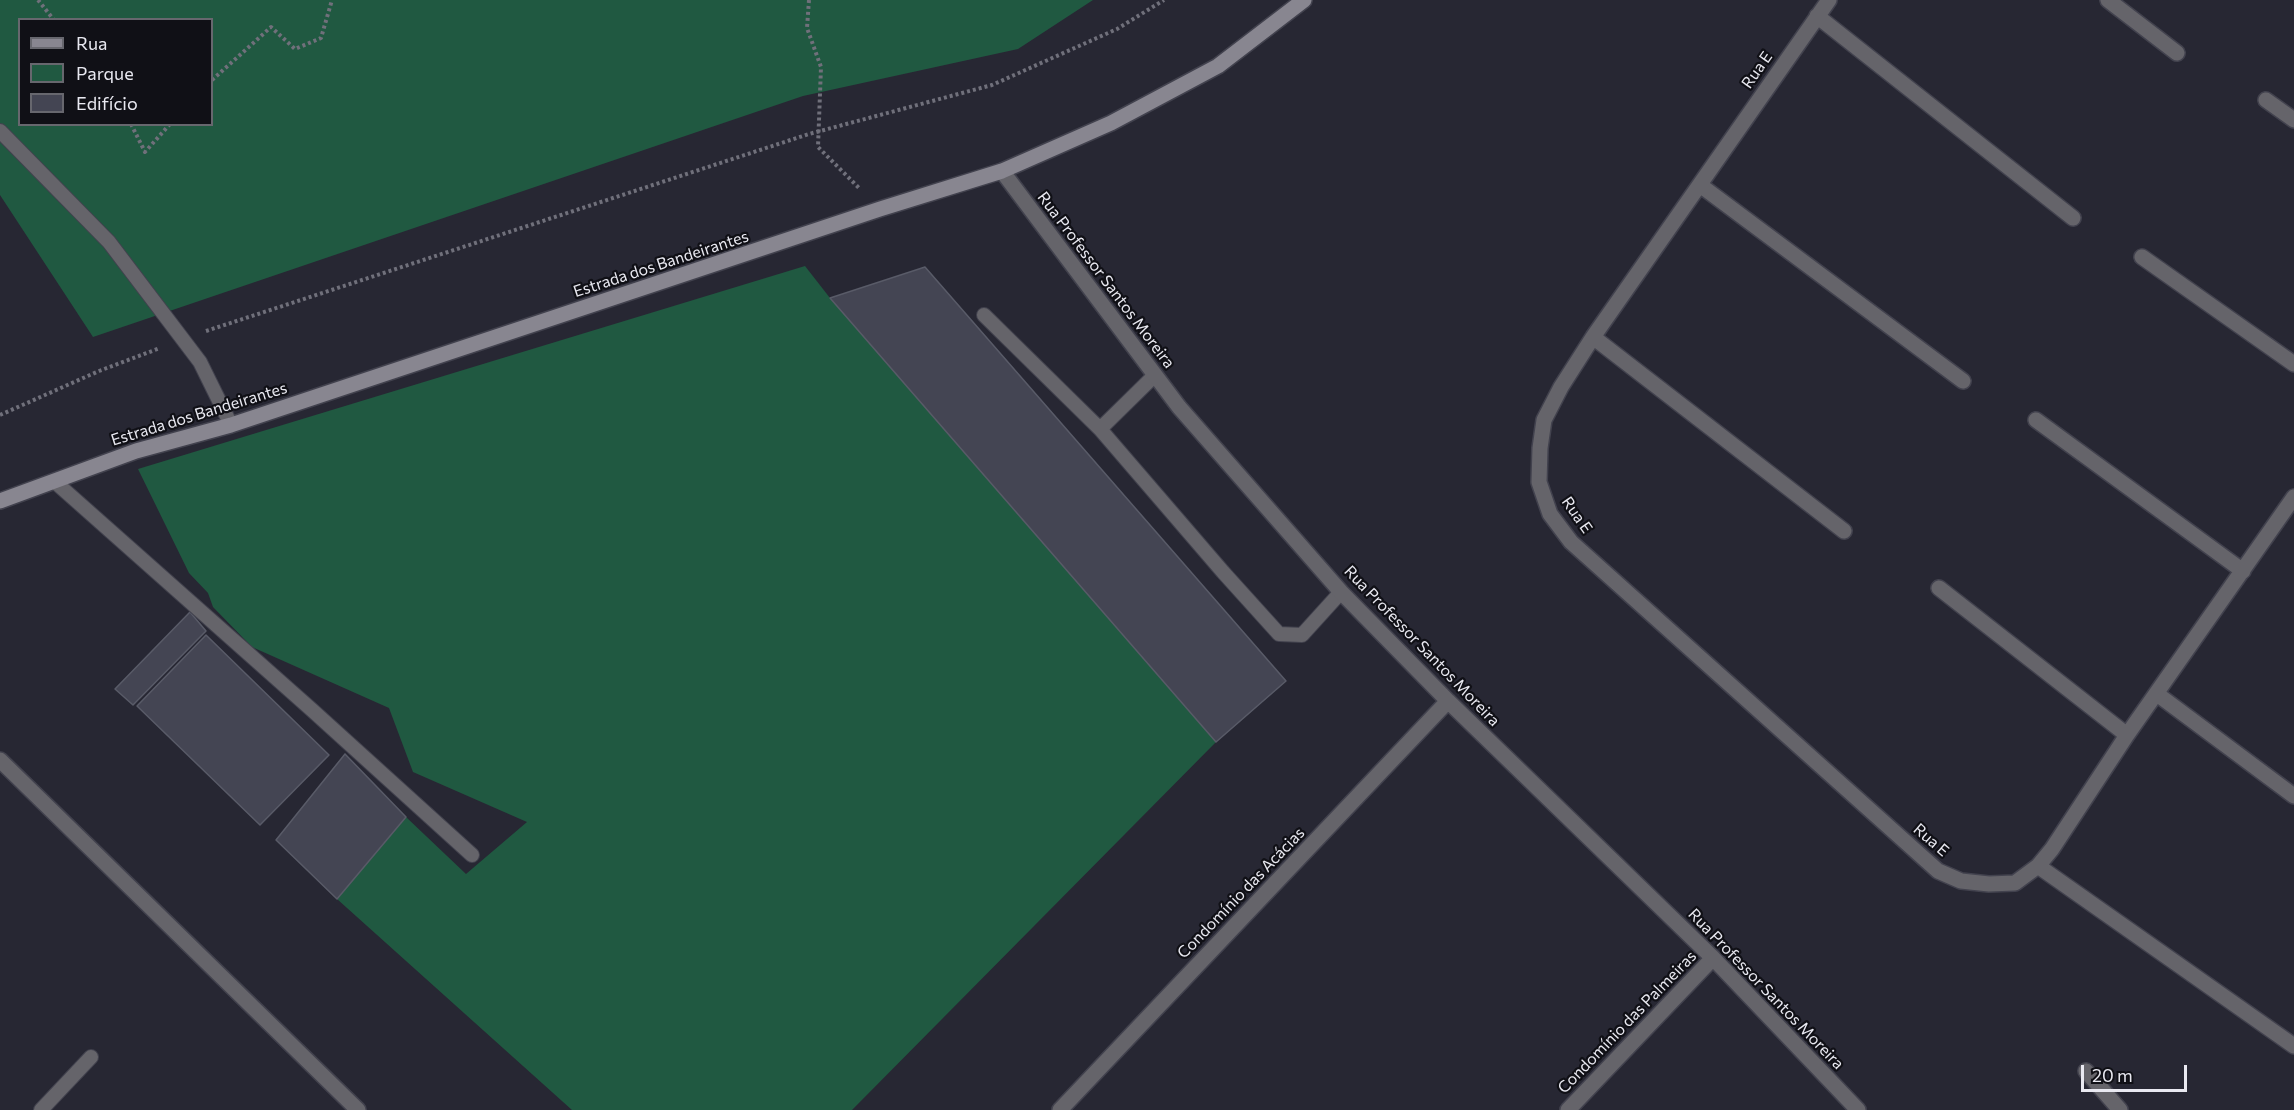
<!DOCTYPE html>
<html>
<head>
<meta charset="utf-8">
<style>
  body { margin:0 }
  #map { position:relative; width:2294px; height:1110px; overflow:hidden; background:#272733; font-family:Commissioner,sans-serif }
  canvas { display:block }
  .legend { position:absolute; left:18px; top:18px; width:195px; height:108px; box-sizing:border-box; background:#101016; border:2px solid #67676e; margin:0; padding:8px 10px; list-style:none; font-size:18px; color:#e9e9f1 }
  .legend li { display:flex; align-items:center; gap:12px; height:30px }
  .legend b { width:30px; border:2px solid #67676e }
  .scale { position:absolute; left:2081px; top:1065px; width:106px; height:27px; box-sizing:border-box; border:3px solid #e9e9f1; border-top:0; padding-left:8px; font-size:18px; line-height:21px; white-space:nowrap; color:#e9e9f1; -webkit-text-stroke:4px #101016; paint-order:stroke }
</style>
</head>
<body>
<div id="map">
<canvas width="2294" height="1110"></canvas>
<ul class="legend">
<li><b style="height:8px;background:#888690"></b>Rua</li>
<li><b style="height:16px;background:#205941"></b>Parque</li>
<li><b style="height:16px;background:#444553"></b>Edifício</li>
</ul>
<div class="scale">20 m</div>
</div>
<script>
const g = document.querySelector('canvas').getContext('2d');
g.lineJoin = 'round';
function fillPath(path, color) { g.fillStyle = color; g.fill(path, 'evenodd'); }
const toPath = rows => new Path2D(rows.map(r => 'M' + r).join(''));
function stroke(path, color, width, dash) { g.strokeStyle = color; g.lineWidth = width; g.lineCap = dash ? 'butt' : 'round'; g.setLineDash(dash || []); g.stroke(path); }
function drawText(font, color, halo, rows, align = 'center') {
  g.font = font + ' Commissioner,sans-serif'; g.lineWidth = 4.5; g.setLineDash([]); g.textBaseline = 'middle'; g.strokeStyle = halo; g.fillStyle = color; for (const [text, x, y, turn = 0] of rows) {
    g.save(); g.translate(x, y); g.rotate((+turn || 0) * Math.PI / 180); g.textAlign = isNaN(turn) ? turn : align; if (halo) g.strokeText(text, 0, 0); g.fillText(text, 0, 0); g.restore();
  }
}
const green = toPath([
  [0,0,1093,0,1018,49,803,96,93,337,0,195],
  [20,20,212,20,212,124,20,124],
  [805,266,830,298,1216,742,852,1110,572,1110,337,899,406,817,466,874,527,822,413,772,389,708,252,647,213,607,208,593,189,573,138,469]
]);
const building = toPath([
  [925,267,1286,681,1216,742,830,298,925,267],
  [190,612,206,631,133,705,115,689,190,612],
  [206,635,329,755,260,825,137,706,206,635],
  [345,754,406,817,337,899,276,840,345,754]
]);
const path = toPath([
  [38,0,54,20],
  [809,0,807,28,821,67,818,147,860,189],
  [212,80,271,27,295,49,321,38,332,0],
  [131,124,145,152,170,124],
  [206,331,809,134,992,85,1117,29,1164,0],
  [0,415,99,371,160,348]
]);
const service = toPath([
  [0,131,109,242,200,362,231,425],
  [984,315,1100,429,1223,572,1279,634,1302,635,1341,592],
  [1100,429,1155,375],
  [54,481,312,710,472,855],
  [41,1110,91,1057]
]);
const minor = toPath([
  [1829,0,1593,337,1561,387,1544,420,1540,448,1539,482,1550,514,1571,542,1938,871,1961,881,1989,884,2015,883,2038,866,2294,1046],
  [2108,0,2177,53],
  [1817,16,2073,218],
  [2266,100,2294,120],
  [1002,171,1179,407,1341,592,1448,701,1713,958,1858,1110],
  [1700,185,1963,381],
  [2142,257,2294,364],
  [1593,337,1844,531],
  [2036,420,2243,571],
  [1939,588,2127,735],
  [2157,694,2294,796],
  [0,760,358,1110],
  [2038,866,2052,849,2127,735,2294,497],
  [2086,1071,2120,1110],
  [1060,1110,1448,701],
  [1568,1110,1713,958]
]);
const secondary = toPath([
  [0,501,136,451,231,425,880,209,1002,171,1111,123,1218,66,1304,0]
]);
const streetNames = [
  ["Rua E",1757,70,-55],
  ["Estrada dos Bandeirantes",661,264,-18],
  ["Rua Professor Santos Moreira",1106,280,53],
  ["Estrada dos Bandeirantes",199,414,-17],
  ["Rua E",1577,515,55],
  ["Rua Professor Santos Moreira",1422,646,46],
  ["Rua E",1931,840,41],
  ["Condomínio das Acácias",1241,893,-46],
  ["Rua Professor Santos Moreira",1766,989,46],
  ["Condomínio das Palmeiras",1627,1022,-46]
];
fillPath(green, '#205941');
fillPath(building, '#444553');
stroke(building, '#595b68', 1.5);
stroke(service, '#42424e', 16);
stroke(minor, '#42424e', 18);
stroke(secondary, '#42424e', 18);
stroke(path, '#70707b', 4, [3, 3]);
stroke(service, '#65646a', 14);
stroke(minor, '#65646a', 15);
stroke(secondary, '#888690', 15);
drawText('16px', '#e9e9f1', '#101016', streetNames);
</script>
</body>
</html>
